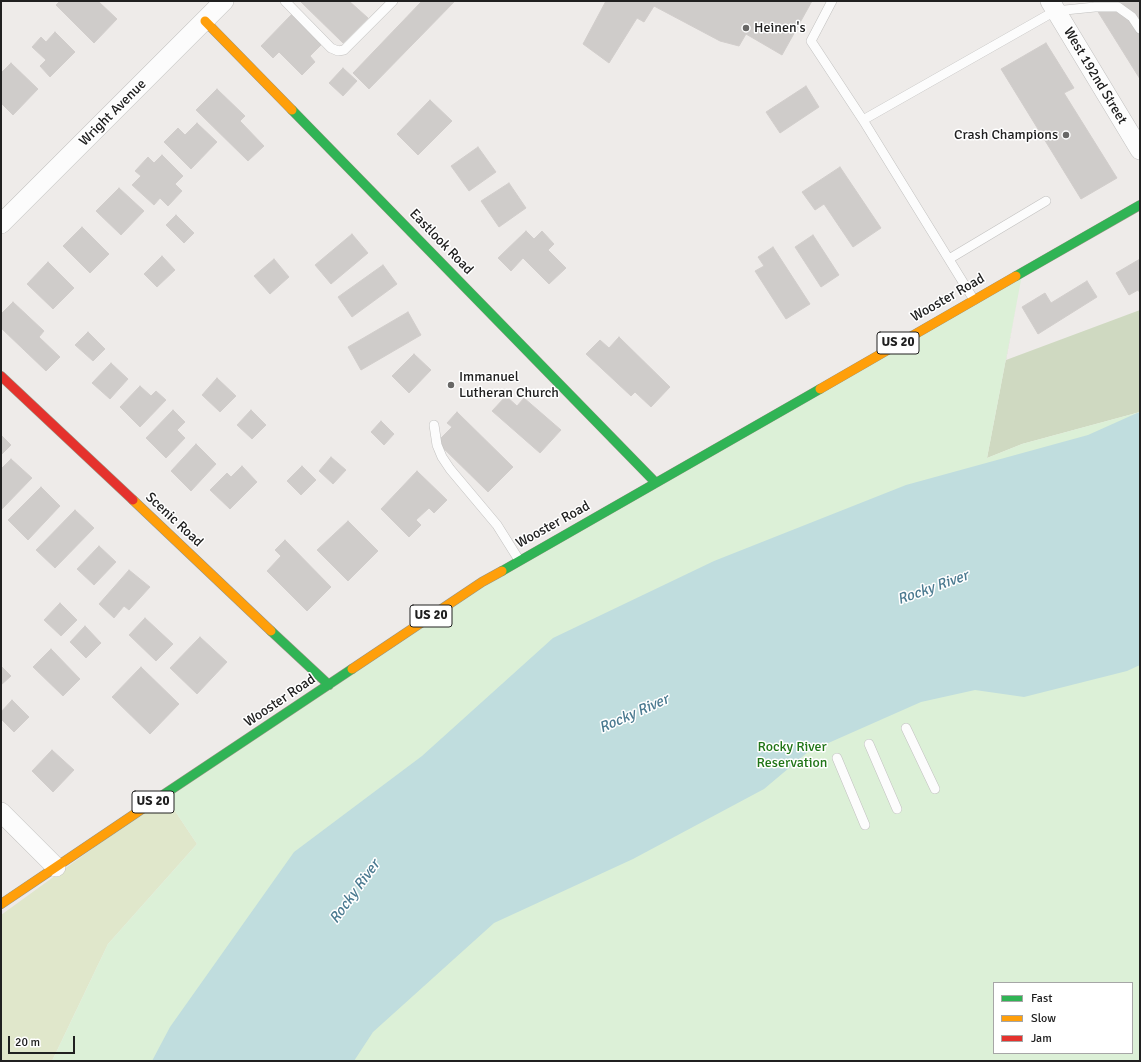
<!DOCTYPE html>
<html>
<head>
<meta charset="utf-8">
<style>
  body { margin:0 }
  #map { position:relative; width:1141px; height:1062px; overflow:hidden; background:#eeebe9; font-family:Signika,sans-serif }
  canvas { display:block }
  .frame { position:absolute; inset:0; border:2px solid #202020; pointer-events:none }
  .legend { position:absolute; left:993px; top:982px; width:140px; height:72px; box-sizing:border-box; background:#fff; border:1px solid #a6a6a6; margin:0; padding:5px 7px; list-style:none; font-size:12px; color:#202020 }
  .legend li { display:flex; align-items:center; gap:8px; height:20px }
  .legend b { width:20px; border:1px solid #a6a6a6 }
  .scale { position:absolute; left:8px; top:1036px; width:67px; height:18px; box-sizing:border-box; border:2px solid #202020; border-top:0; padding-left:5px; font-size:12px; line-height:14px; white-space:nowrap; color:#202020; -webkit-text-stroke:3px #fff; paint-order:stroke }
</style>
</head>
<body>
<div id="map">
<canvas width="1141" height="1062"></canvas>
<div class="frame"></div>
<ul class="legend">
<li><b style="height:5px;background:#30b455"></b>Fast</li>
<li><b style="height:5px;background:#ff9f0a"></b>Slow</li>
<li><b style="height:5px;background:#e5322d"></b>Jam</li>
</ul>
<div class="scale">20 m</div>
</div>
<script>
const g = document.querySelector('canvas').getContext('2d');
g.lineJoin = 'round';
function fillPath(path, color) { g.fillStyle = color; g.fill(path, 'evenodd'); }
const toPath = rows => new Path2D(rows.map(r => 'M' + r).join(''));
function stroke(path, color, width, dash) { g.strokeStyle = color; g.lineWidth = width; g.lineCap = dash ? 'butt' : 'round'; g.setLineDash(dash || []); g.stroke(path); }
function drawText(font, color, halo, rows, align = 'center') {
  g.font = font + ' Signika,sans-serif'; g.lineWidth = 3; g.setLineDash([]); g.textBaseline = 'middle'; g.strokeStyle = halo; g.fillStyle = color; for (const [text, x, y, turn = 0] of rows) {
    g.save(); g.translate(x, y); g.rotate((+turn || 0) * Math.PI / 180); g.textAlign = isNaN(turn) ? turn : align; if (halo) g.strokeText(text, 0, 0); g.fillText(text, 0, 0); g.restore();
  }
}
const grass = toPath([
  [165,796,197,844,108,944,52,1061,1,1061,1,915]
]);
const forest = toPath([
  [1018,296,1006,360,1140,310,1140,412,1022,444,987,458]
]);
const park = toPath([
  [1022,275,987,458,1022,444,1140,412,1140,1061,52,1061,108,944,197,844,165,796,456,594],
  [994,983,1132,983,1132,1053,994,1053]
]);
const water = toPath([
  [1140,412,1140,665,1127,671,1024,697,975,690,921,702,808,752,764,789,633,859,494,923,373,1032,354,1061,152,1061,170,1027,294,852,422,756,553,638,714,561,906,485,1088,435,1137,413]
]);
const building = toPath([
  [60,1,98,1,117,19,94,43,56,5,60,1],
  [300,1,349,1,368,18,343,43,300,1],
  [422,1,455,1,369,89,353,73,422,1],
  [606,1,812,1,782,55,746,34,739,46,720,41,654,6,644,22,637,18,609,63,583,44,606,1],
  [1092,1,1140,1,1140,79,1095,7,1092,1],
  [292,14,322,44,310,56,315,62,302,75,279,52,273,58,261,46,292,14],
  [55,32,75,52,50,77,40,66,46,60,32,47,41,37,46,42,55,32],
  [1046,43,1074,88,1064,93,1117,178,1081,199,1001,69,1046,43],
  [11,63,38,89,13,115,1,103,1,73,11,63],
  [343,68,357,81,343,96,329,83,343,68],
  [806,86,819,107,780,133,766,112,806,86],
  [217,89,245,116,240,121,264,146,248,161,196,110,217,89],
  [430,100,452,121,418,155,397,134,430,100],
  [197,123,217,142,191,169,164,142,178,128,185,135,197,123],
  [478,147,496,172,469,191,451,166,478,147],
  [162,155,183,176,175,184,182,191,168,206,160,198,154,205,132,185,141,176,135,171,148,157,154,163,162,155],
  [840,167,881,228,853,247,824,204,815,210,802,192,840,167],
  [509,183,526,208,499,227,481,201,509,183],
  [119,188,144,211,121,235,96,211,119,188],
  [176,215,194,233,184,243,166,225,176,215],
  [82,227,109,254,90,273,63,246,82,227],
  [526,231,534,239,542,231,554,244,548,250,566,268,549,284,523,258,511,271,498,258,526,231],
  [352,234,368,253,331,284,315,265,352,234],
  [813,235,839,275,821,287,795,247,813,235],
  [773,247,810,304,786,319,755,271,764,266,758,257,773,247],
  [162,256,175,270,157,287,144,274,162,256],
  [274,259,289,277,270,294,254,276,274,259],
  [1140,259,1140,293,1138,290,1129,295,1116,273,1140,259],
  [48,262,74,288,53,309,27,284,48,262],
  [383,265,397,284,352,317,338,297,383,265],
  [1087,281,1097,297,1038,334,1022,307,1045,293,1051,303,1087,281],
  [13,302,44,331,39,337,60,357,46,371,1,328,1,314,13,302],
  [408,312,421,335,361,370,348,347,408,312],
  [88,332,105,349,93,361,75,345,88,332],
  [619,337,670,387,651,407,635,392,631,396,586,354,600,340,609,348,619,337],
  [414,354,431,370,409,393,392,376,414,354],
  [111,363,128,379,110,399,92,383,111,363],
  [217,378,236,396,220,412,202,395,217,378],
  [140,386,151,396,156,391,166,400,140,427,120,407,140,386],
  [506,396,517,406,524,398,561,430,540,453,492,411,506,396],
  [173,410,185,422,177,430,185,438,166,458,146,438,173,410],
  [251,410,266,425,252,439,237,425,251,410],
  [457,412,513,467,488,492,437,442,452,427,447,423,457,412],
  [381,421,394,434,384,445,371,432,381,421],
  [1,435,11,445,1,455,1,435],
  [196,444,216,464,191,491,171,471,196,444],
  [331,457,346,470,333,484,319,471,331,457],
  [11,459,32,478,1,510,1,469,11,459],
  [242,466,257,482,230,509,210,490,227,473,231,477,242,466],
  [302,466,316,480,301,495,287,481,302,466],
  [417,471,447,500,434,513,429,508,416,520,421,525,409,537,381,509,417,471],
  [41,487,60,506,28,540,8,520,41,487],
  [75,510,94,528,55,568,36,550,75,510],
  [348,521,378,551,348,581,317,550,348,521],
  [285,540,331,587,307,611,267,571,281,556,275,550,285,540],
  [99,546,116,562,94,585,77,569,99,546],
  [129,570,150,587,129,610,124,606,114,618,99,604,129,570],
  [60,603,77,620,61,636,44,620,60,603],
  [145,618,173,644,156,661,129,635,145,618],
  [85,626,101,643,86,658,70,642,85,626],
  [200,637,227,662,197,694,170,668,200,637],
  [51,649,80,679,63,696,33,667,51,649],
  [1,666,11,676,1,685,1,666],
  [141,667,179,704,150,734,112,697,141,667],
  [12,700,29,717,14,732,1,719,1,712,12,700],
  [52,750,74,770,53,792,32,771,52,750]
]);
const lane = toPath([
  [285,1,331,48,338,51,344,50,393,1],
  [832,1,811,41,863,120,974,300],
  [863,120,1055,11,1095,7,1118,7,1132,17,1140,29],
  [949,259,1046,201],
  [434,425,437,445,442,457,450,469,497,525,519,560],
  [906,728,935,789],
  [869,744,897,809],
  [837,758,865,825]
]);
const street = toPath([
  [1050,1,1140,150],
  [1,224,224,1],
  [1,812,56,867]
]);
const fast = toPath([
  [292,110,656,483],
  [1016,276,1140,205],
  [502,571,820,389],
  [271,631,329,685],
  [145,807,352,669]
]);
const slow = toPath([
  [205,21,292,110],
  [820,389,1016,276],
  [133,500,271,631],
  [352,669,482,582,502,571],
  [1,904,145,807]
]);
const jam = toPath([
  [1,376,133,500]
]);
const markers = [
  [746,28,4,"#686766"],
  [1066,135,4,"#686766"],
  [451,385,4,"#686766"]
];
const shields = [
  [898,343,42],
  [431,616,42],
  [153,802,42]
];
const shieldNames = [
  ["US 20",898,343],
  ["US 20",431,616],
  ["US 20",153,802]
];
const poiNames = [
  ["Heinen's",754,28],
  ["Crash Champions",1058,135,"right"],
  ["Immanuel",459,377],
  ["Lutheran Church",459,393]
];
const streetNames = [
  ["West 192nd Street",1095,76,59],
  ["Wright Avenue",113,113,-45],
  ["Eastlook Road",441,242,46],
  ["Wooster Road",948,298,-30],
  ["Scenic Road",174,520,43],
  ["Wooster Road",553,525,-29],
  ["Wooster Road",280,701,-34]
];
const parkNames = [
  ["Rocky River",792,747],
  ["Reservation",792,763]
];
const waterNames = [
  ["Rocky River",933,588,-20],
  ["Rocky River",634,714,-24],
  ["Rocky River",355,892,-54]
];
fillPath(grass, '#e0e7cb');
fillPath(forest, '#cfd9c1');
fillPath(park, '#dcf0d7');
fillPath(water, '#c0ddde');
fillPath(building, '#cfccca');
stroke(building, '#d1cdcb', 1);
stroke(lane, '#c1c0bf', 10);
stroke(street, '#c1c0bf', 20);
stroke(fast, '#979483', 10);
stroke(slow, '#979483', 10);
stroke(jam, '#979483', 10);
stroke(lane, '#fcfcfc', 9);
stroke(street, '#fcfcfc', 19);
stroke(fast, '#30b455', 9);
stroke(slow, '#ff9f0a', 9);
stroke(jam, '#e5322d', 9);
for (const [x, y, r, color] of markers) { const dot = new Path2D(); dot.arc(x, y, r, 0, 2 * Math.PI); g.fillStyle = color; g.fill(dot); stroke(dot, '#fff', 1.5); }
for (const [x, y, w] of shields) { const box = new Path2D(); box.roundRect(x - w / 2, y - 11, w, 22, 3); g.fillStyle = '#fff'; g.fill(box); stroke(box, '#202020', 1); }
drawText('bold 13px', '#202020', null, shieldNames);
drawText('14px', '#202020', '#fff', poiNames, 'left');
drawText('14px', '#202020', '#fff', streetNames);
drawText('14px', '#207517', '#fff', parkNames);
drawText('italic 15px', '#4b7a90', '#fff', waterNames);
</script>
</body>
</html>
